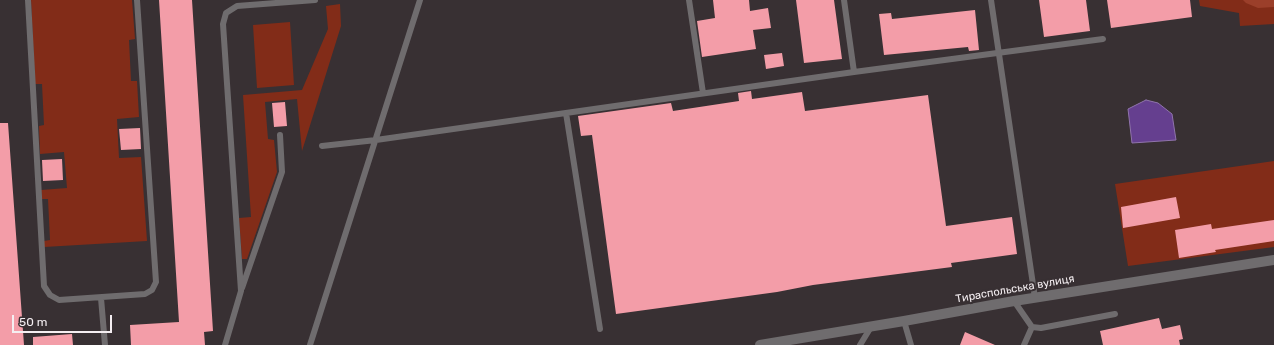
<!DOCTYPE html>
<html>
<head>
<meta charset="utf-8">
<style>
  body { margin:0 }
  #map { position:relative; width:1274px; height:345px; overflow:hidden; background:#383033; font-family:Rubik,sans-serif }
  canvas { display:block }
  .scale { position:absolute; left:12px; top:315px; width:100px; height:18px; box-sizing:border-box; border:2px solid #f4eef1; border-top:0; padding-left:5px; font-size:12px; line-height:14px; white-space:nowrap; color:#f4eef1; -webkit-text-stroke:3px #383033; paint-order:stroke }
</style>
</head>
<body>
<div id="map">
<canvas width="1274" height="345"></canvas>
<div class="scale">50 m</div>
</div>
<script>
const g = document.querySelector('canvas').getContext('2d');
g.lineJoin = 'round';
function fillPath(path, color) { g.fillStyle = color; g.fill(path, 'evenodd'); }
const toPath = rows => new Path2D(rows.map(r => 'M' + r).join(''));
function stroke(path, color, width, dash) { g.strokeStyle = color; g.lineWidth = width; g.lineCap = dash ? 'butt' : 'round'; g.setLineDash(dash || []); g.stroke(path); }
function drawText(font, color, halo, rows, align = 'center') {
  g.font = font + ' Rubik,sans-serif'; g.lineWidth = 4; g.setLineDash([]); g.textBaseline = 'middle'; g.strokeStyle = halo; g.fillStyle = color; for (const [text, x, y, turn = 0] of rows) {
    g.save(); g.translate(x, y); g.rotate((+turn || 0) * Math.PI / 180); g.textAlign = isNaN(turn) ? turn : align; if (halo) g.strokeText(text, 0, 0); g.fillText(text, 0, 0); g.restore();
  }
}
const green = toPath([
  [31,0,132,0,135,39,129,40,131,81,137,81,139,117,117,119,119,158,141,157,147,241,44,247,44,241,50,240,48,199,42,199,41,190,67,188,64,152,40,154,39,126,44,125,42,84,35,84],
  [1199,0,1274,0,1274,24,1240,26,1239,13,1200,6],
  [340,4,341,26,302,151,297,99,265,102,268,139,274,140,277,172,247,259,242,259,239,218,251,217,243,95,302,90,328,29,326,6],
  [290,22,294,85,257,88,253,25],
  [1274,161,1274,247,1128,266,1115,184]
]);
const forest = toPath([
  [1243,0,1274,0,1274,7,1258,8,1246,3]
]);
const water = toPath([
  [1146,100,1158,103,1172,114,1176,140,1132,143,1128,109,1146,100]
]);
const building = toPath([
  [159,0,192,0,213,331,204,332,205,345,131,345,130,325,179,322],
  [713,0,749,0,750,11,768,8,771,28,753,30,756,49,702,57,697,21,715,18],
  [796,0,834,0,842,59,804,63],
  [1039,0,1086,0,1090,31,1044,37],
  [1107,0,1190,0,1192,17,1111,28],
  [975,10,979,50,969,51,968,47,884,55,879,14,891,13,892,19],
  [782,53,784,66,766,69,764,55],
  [751,91,752,99,802,92,805,111,928,95,946,226,1012,217,1017,254,951,263,952,267,813,285,777,292,616,314,592,135,581,136,578,116,671,103,673,111,739,101,738,93],
  [285,102,287,126,274,127,272,103],
  [0,123,8,123,24,345,0,345],
  [140,128,141,149,121,150,119,129],
  [62,159,63,180,43,181,42,160],
  [1176,197,1180,218,1123,228,1121,207],
  [1274,220,1274,241,1215,250,1216,252,1179,258,1175,230,1211,224,1212,229],
  [1159,318,1162,329,1180,325,1183,339,1179,340,1180,345,1103,345,1100,331],
  [965,332,995,345,960,345],
  [72,334,73,345,33,345,33,337]
]);
const lane = toPath([
  [28,0,44,286,50,295,59,300,145,294,152,290,156,282,137,0],
  [689,0,703,93],
  [844,0,854,72],
  [991,0,1035,298],
  [566,113,600,329],
  [322,146,376,140,854,72,1103,39],
  [242,288,282,172,280,135],
  [101,298,105,345],
  [1014,301,1032,327,1024,345],
  [904,321,911,345],
  [1032,327,1041,328,1115,314],
  [225,345,241,291,223,24,226,13,237,6,315,0],
  [310,345,420,0],
  [860,345,871,327]
]);
const street = toPath([
  [760,345,904,321,1014,301,1274,260]
]);
const streetNames = [
  ["Тираспольська вулиця",1015,289,-10]
];
fillPath(green, '#822c18');
fillPath(forest, '#9b3f2a');
fillPath(water, '#653f8f');
stroke(water, '#9074ac', 1);
fillPath(building, '#f39da8');
stroke(lane, '#6f6c6e', 6);
stroke(street, '#6f6c6e', 10);
drawText('11px', '#f4eef1', '#383033', streetNames);
</script>
</body>
</html>
